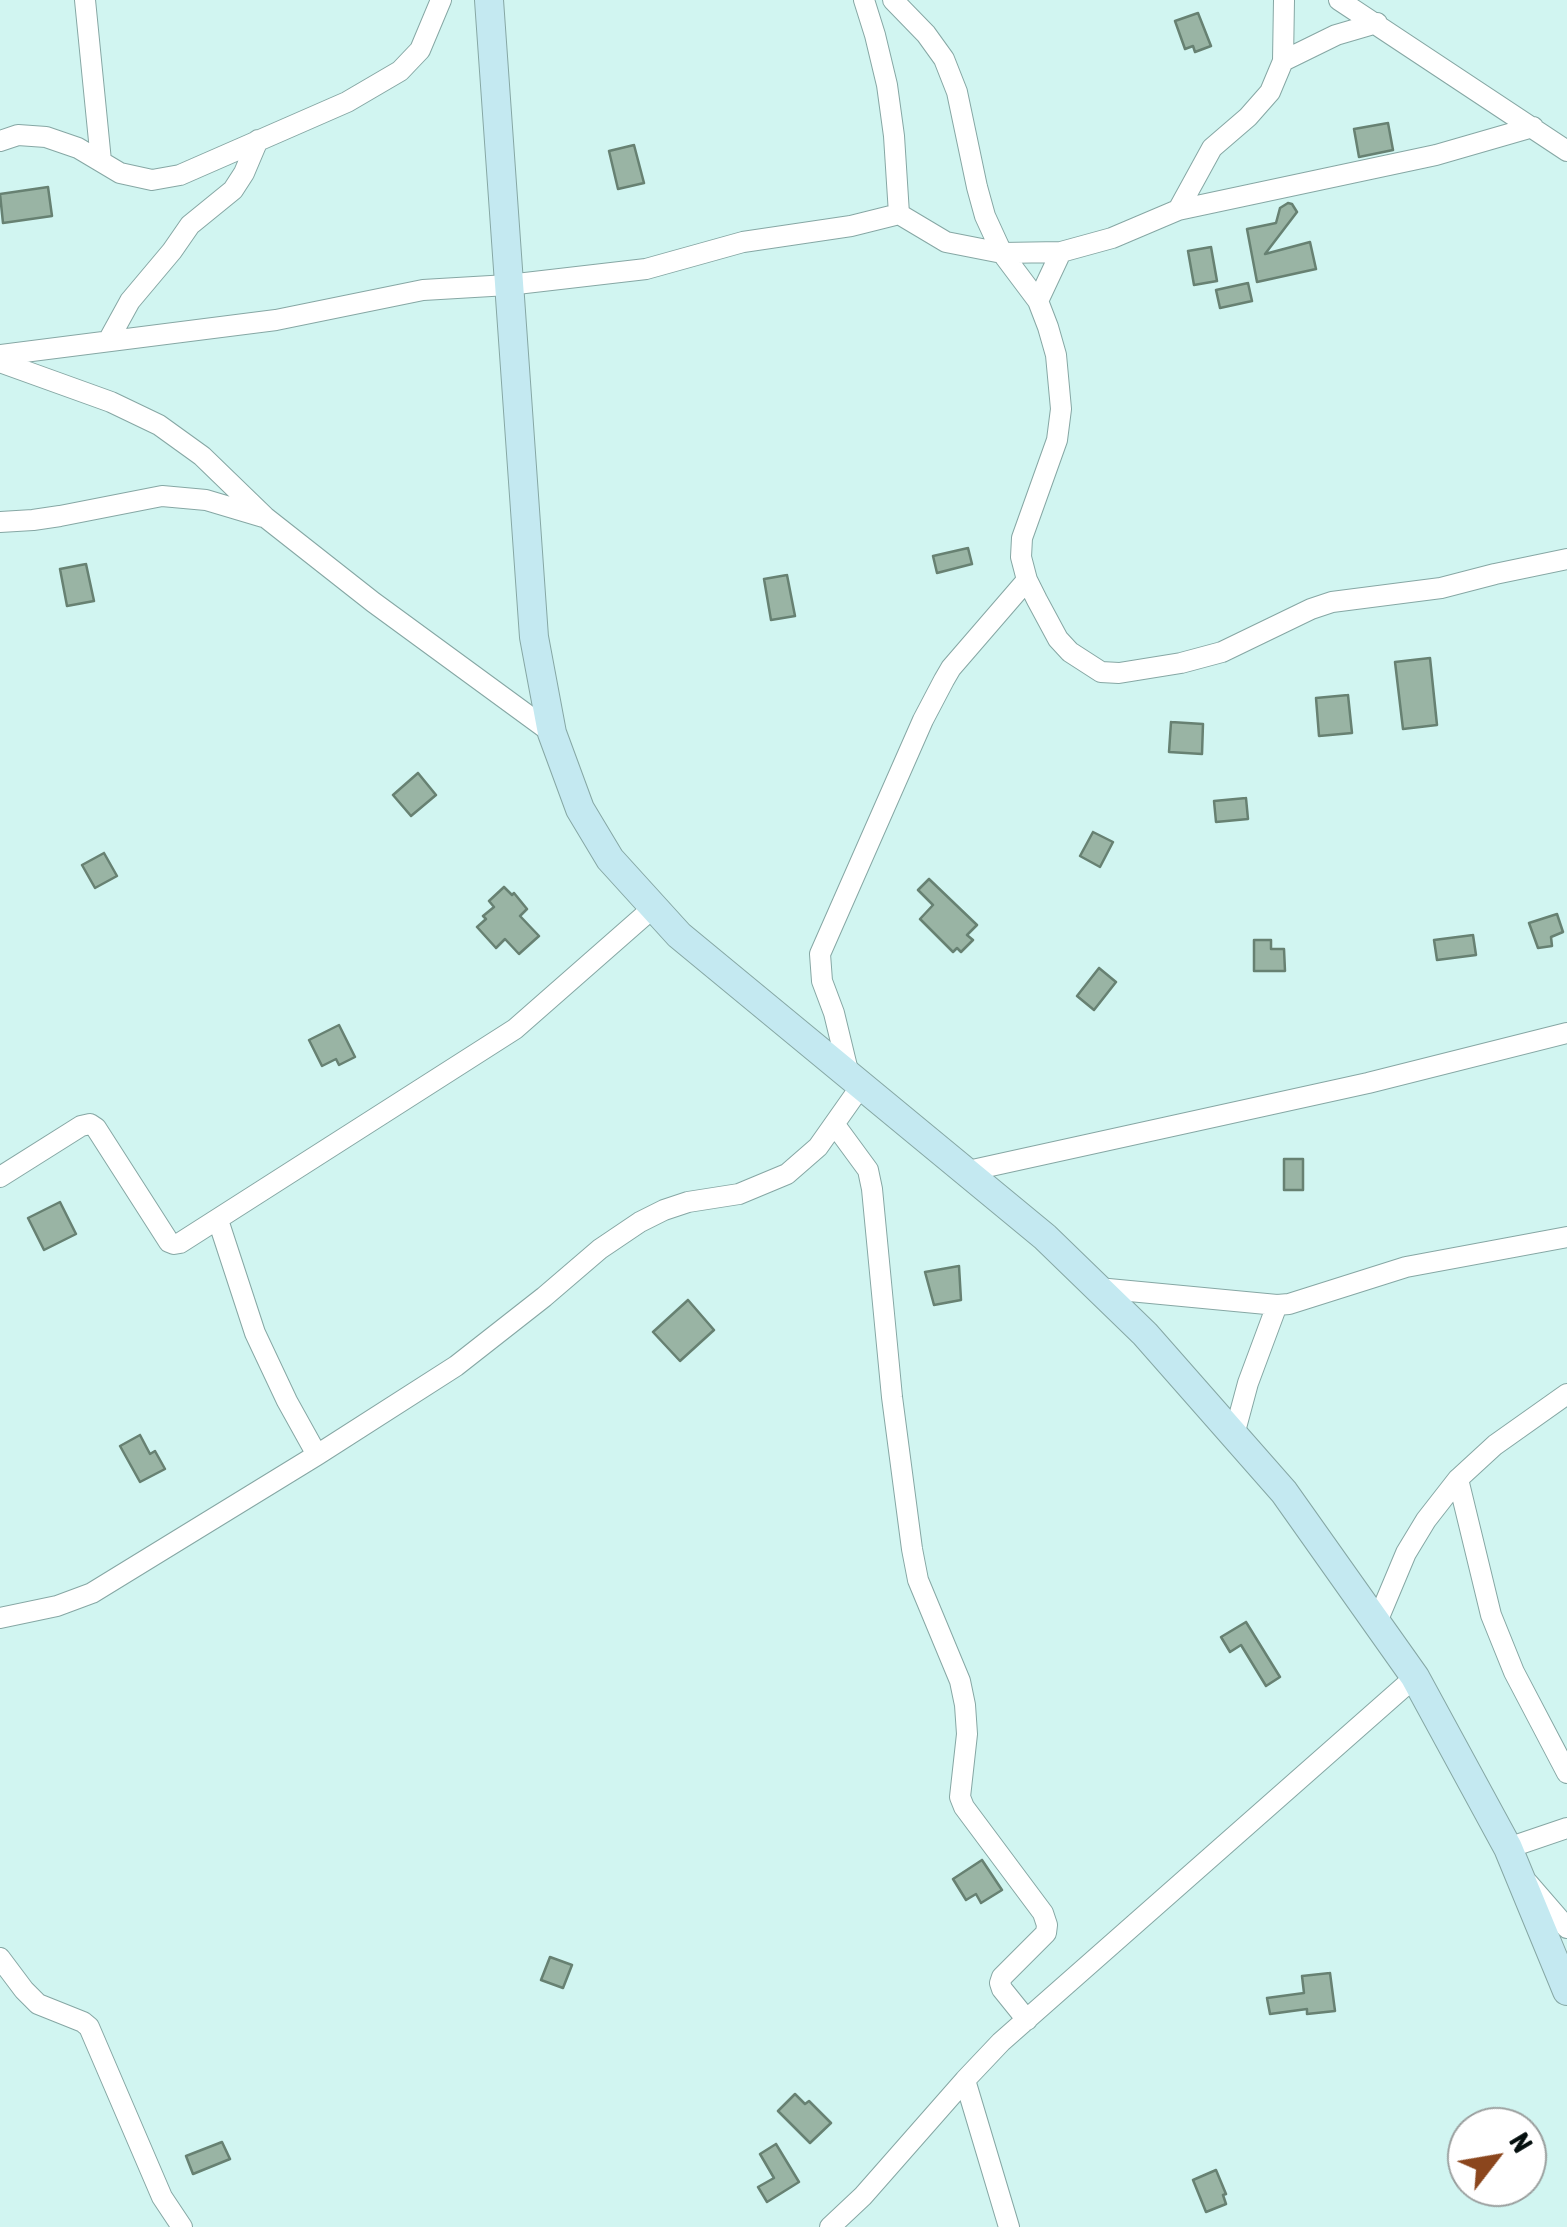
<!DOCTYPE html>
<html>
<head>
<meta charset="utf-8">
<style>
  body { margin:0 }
  #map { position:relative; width:1567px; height:2227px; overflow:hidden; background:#d1f5f1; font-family:"Asap Condensed",sans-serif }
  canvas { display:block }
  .north { position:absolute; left:1447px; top:2107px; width:100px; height:100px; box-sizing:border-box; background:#fff; border:2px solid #9a9f9e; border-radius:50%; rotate:59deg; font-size:28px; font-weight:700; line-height:40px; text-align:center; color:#030e0d }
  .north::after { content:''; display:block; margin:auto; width:35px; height:45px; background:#8b461d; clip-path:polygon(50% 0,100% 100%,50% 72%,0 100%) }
</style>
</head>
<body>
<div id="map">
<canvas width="1567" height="2227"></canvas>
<div class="north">N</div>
</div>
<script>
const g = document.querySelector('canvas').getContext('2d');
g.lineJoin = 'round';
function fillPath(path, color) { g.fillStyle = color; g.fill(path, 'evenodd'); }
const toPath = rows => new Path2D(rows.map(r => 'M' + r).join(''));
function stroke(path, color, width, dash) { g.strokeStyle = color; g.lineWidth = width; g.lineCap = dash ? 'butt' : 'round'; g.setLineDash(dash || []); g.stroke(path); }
const building = toPath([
  [1198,13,1211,46,1195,52,1193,46,1185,49,1175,21,1198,13],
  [1388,123,1393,150,1359,157,1354,129,1388,123],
  [634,145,644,183,618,189,609,151,634,145],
  [48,187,52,216,3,223,0,194,48,187],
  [1288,203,1292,204,1297,212,1265,254,1310,242,1316,269,1257,282,1247,229,1276,223,1280,208,1288,203],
  [1211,247,1217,281,1194,285,1188,251,1211,247],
  [1248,283,1252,301,1220,308,1216,290,1248,283],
  [968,548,972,564,937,573,933,556,968,548],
  [86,564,94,601,67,606,60,569,86,564],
  [787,575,795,616,771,620,764,579,787,575],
  [1430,658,1437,725,1403,729,1395,662,1430,658],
  [1348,695,1352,733,1319,736,1316,698,1348,695],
  [1171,722,1203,724,1202,754,1169,752,1171,722],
  [418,773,436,795,411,816,393,795,418,773],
  [1246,798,1248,819,1216,822,1214,801,1246,798],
  [1093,832,1113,842,1100,867,1080,856,1093,832],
  [104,853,117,876,95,888,82,865,104,853],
  [929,879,977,925,967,935,973,940,961,952,957,948,953,952,920,919,933,905,918,890,929,879],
  [504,887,512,895,514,893,527,909,520,916,539,936,519,954,505,939,496,948,477,927,486,919,483,916,494,907,489,901,504,887],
  [1557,914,1563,932,1551,937,1552,946,1538,948,1529,923,1557,914],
  [1473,935,1476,955,1437,960,1434,940,1473,935],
  [1254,940,1271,940,1271,949,1284,949,1285,971,1254,971,1254,940],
  [1099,968,1116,982,1094,1010,1077,996,1099,968],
  [339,1025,355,1057,339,1065,336,1059,322,1066,309,1040,339,1025],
  [1284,1159,1303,1159,1303,1190,1284,1190,1284,1159],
  [60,1202,76,1234,44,1250,28,1218,60,1202],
  [959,1266,961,1300,934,1305,925,1272,959,1266],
  [688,1300,714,1330,680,1361,653,1332,688,1300],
  [140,1435,150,1454,155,1451,165,1469,140,1482,120,1446,140,1435],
  [1246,1622,1280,1677,1266,1686,1241,1645,1230,1652,1221,1637,1246,1622],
  [982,1860,1002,1890,981,1903,976,1894,966,1900,953,1879,982,1860],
  [550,1957,572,1965,563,1988,541,1980,550,1957],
  [1330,1973,1335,2011,1307,2014,1307,2009,1270,2014,1267,1998,1304,1993,1302,1976,1330,1973],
  [795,2094,805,2104,809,2101,831,2123,810,2143,778,2111,795,2094],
  [222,2142,230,2159,193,2174,186,2156,222,2142],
  [776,2144,799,2182,767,2202,758,2187,774,2178,760,2154,776,2144],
  [1216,2170,1226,2194,1223,2195,1226,2204,1206,2212,1193,2180,1216,2170]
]);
const street = toPath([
  [85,0,101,161],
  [864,0,875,35,887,85,894,136,899,214,946,242,1002,253,1038,301,1048,327,1056,355,1061,409,1057,440,1022,538,1021,557,1027,580,1037,600,1058,639,1070,652,1101,672,1119,673,1181,663,1222,652,1311,609,1332,602,1441,588,1495,574,1567,559],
  [893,0,926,34,944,59,957,92,977,187,985,216,1002,253,1061,252,1112,238,1178,210,1212,148,1248,117,1270,92,1283,61,1284,0],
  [1339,0,1567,151],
  [1283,61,1336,35,1377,23],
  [0,141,18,135,46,137,78,148,120,173,152,180,180,175,347,102,400,71,420,50,441,0],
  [1178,210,1436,155,1533,127],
  [1038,301,1061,252],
  [108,341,130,301,172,251,190,225,233,190,244,173,258,140],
  [0,355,276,320,423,290,508,285,646,269,743,242,851,226,899,214],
  [0,362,111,402,159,425,202,456,265,517,373,602,552,733],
  [0,522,33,520,60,516,162,496,206,500,263,517],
  [849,1075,834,1013,822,981,820,954,923,720,944,680,951,668,1027,580],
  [835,1125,868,1170,872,1189,892,1397,912,1549,918,1580,960,1681,965,1705,967,1734,960,1797,964,1807,1043,1913,1047,1925,1046,1933,1002,1977,1000,1983,1002,1989,1027,2020],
  [968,1171,1368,1083,1567,1033],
  [0,1177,81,1126,90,1124,96,1128,169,1242,174,1244,180,1243,515,1029,654,907],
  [218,1220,255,1333,287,1401,317,1455],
  [1098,1288,1277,1305,1289,1304,1406,1267,1567,1237],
  [1234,1435,1248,1383,1277,1305],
  [1458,1479,1491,1615,1514,1672,1567,1773],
  [0,1618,57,1606,92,1593,317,1455,456,1366,544,1297,600,1249,640,1222,664,1210,688,1202,739,1194,787,1174,818,1147,861,1086],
  [1377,1622,1406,1553,1426,1520,1458,1479,1495,1445,1567,1394],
  [1508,1848,1567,1828],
  [1528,1883,1567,1928],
  [0,1958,24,1990,38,2004,83,2022,89,2027,162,2197,182,2227],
  [830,2227,863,2196,965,2080],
  [1009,2227,965,2080,1001,2042,1415,1677]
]);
const secondary = toPath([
  [489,0,534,637,552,733,580,809,610,859,679,935,1045,1237,1145,1334,1284,1492,1415,1677,1508,1848,1567,1991]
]);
fillPath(building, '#99b4a4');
stroke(building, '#678172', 2.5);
stroke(street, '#86a7a4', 22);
stroke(secondary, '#86a7a4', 30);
stroke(street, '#fff', 20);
stroke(secondary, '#c4e9f1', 28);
</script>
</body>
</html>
